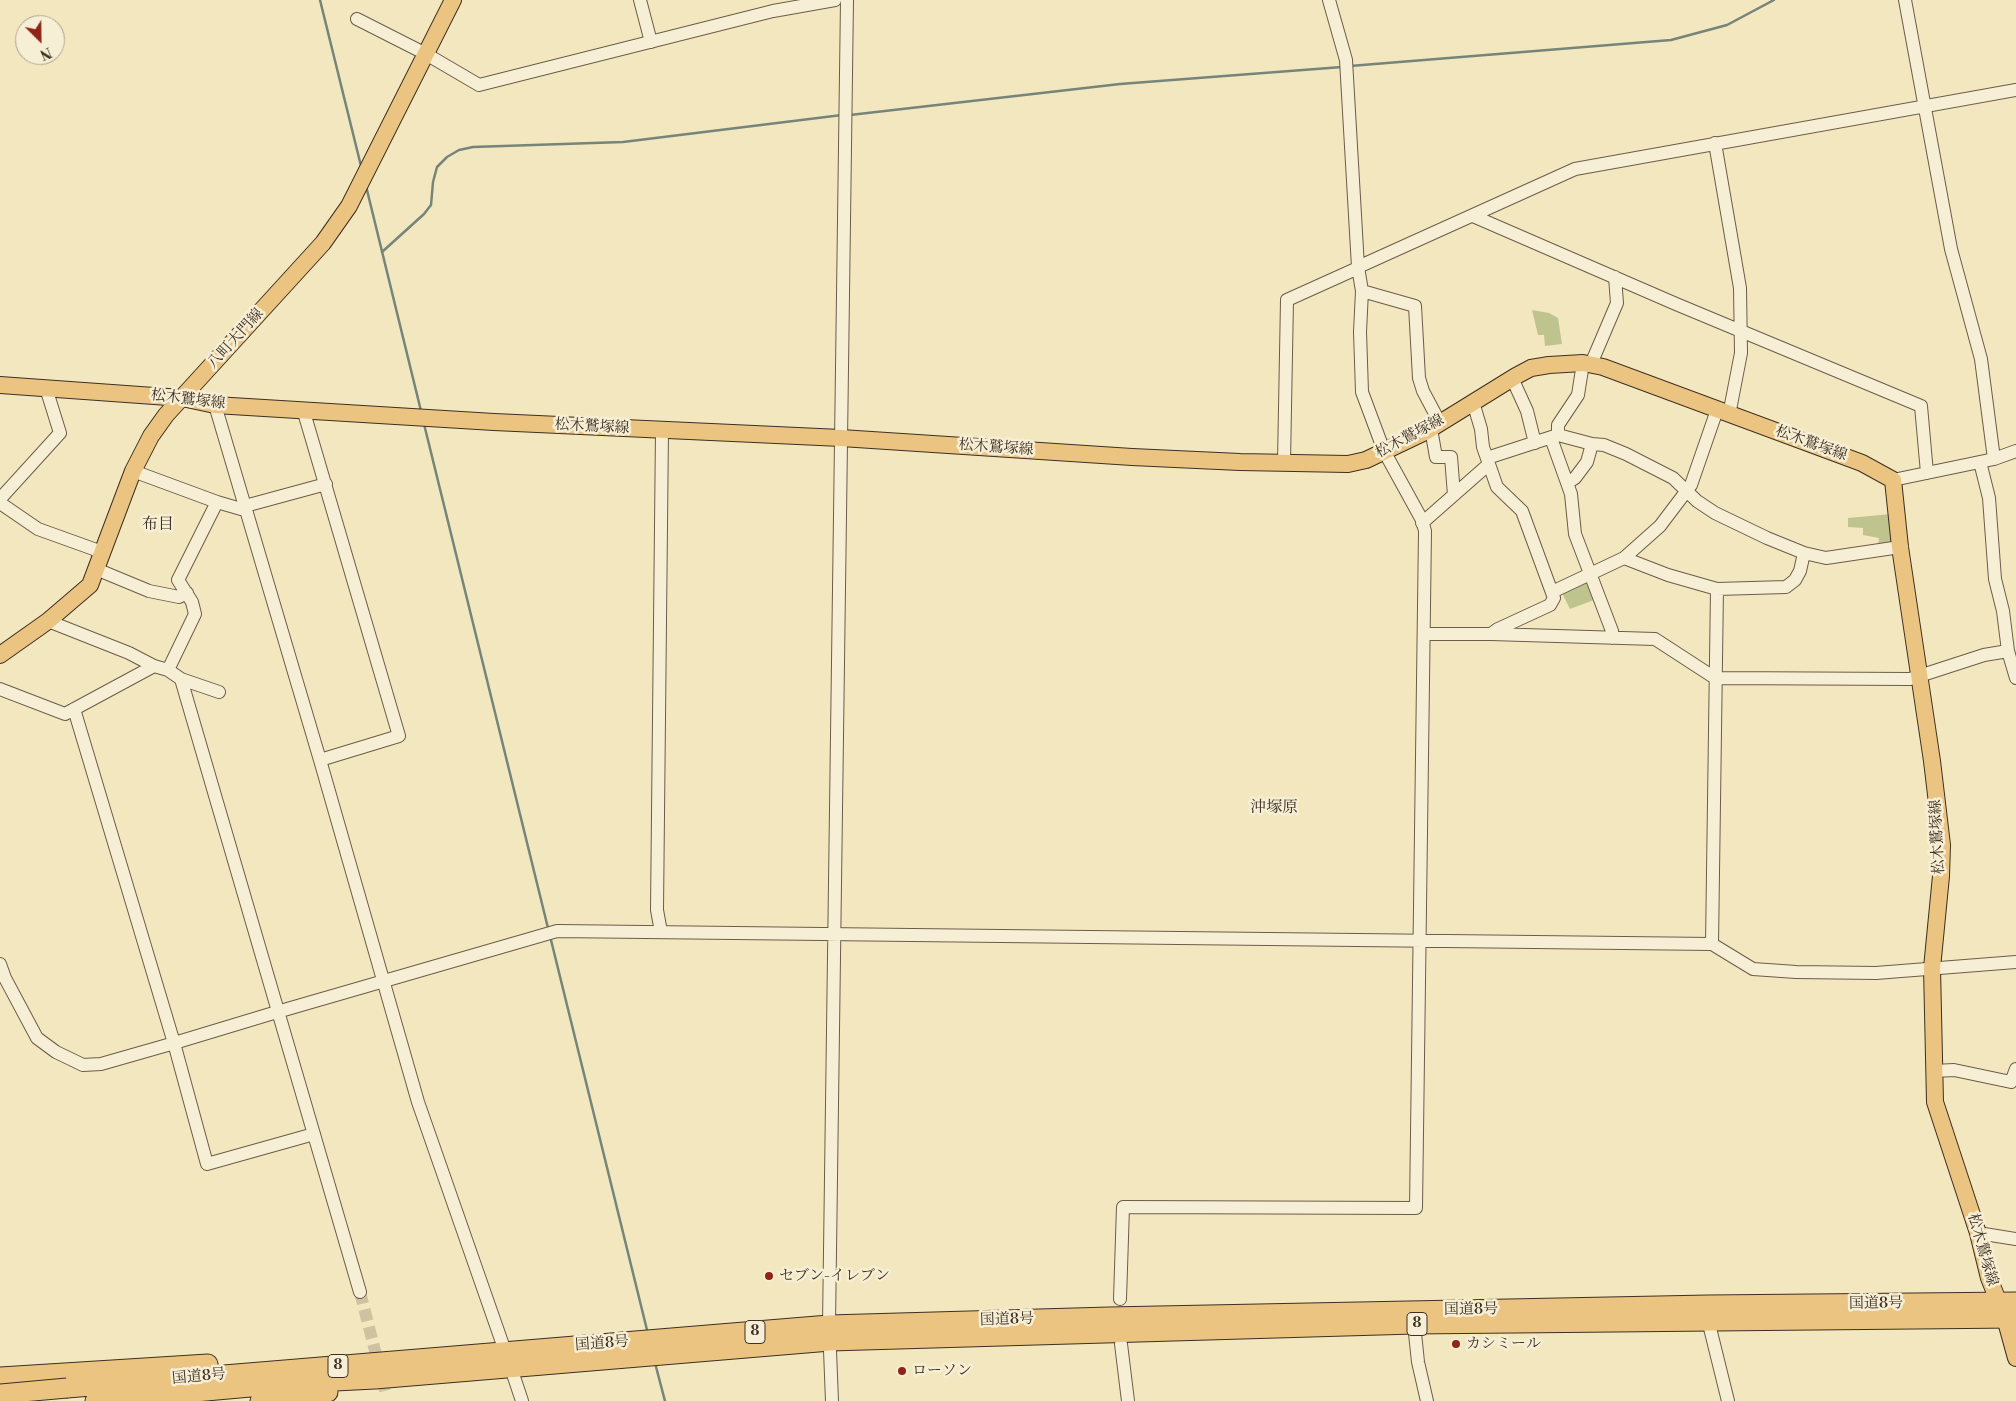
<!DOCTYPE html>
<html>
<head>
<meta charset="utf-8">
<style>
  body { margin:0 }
  #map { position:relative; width:2016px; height:1401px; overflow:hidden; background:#f3e7bf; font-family:"Libre Bodoni",serif }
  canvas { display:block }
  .north { position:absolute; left:15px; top:15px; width:50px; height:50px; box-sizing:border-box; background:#f7efd5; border:1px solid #ada28d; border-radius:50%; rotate:157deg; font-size:14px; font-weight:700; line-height:20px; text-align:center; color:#3d2f22 }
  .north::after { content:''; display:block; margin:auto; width:18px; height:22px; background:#8f2418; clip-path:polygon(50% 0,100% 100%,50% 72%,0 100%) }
</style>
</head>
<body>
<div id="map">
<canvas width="2016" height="1401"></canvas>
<div class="north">N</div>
</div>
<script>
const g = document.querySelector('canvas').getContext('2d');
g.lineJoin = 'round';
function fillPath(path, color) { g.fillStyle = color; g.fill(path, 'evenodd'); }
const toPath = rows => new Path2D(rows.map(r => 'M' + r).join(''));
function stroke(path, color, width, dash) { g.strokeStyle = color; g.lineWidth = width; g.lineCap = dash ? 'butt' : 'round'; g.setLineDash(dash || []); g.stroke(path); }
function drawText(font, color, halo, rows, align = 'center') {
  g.font = font + ' "Libre Bodoni","Noto Serif JP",serif'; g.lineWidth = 5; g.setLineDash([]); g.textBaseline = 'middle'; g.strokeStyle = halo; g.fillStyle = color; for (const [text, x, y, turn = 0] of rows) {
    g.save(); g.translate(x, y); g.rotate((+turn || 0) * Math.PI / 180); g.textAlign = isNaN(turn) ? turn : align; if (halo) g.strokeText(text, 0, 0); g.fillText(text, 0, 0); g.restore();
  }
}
const green = toPath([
  [1532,310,1549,313,1558,318,1562,344,1545,346,1544,335,1538,335],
  [1891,514,1894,544,1878,545,1879,538,1863,535,1863,528,1848,527,1848,518],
  [1586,580,1594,600,1570,609,1562,593]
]);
const stream = toPath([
  [320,0,361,166],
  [1350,66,1671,40,1727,25,1774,0],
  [850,115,1120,84,1342,67],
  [366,186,421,411],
  [382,252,424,214,431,205,433,182,437,167,447,157,459,150,473,147,623,142,842,115],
  [424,424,548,928],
  [550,936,648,1334],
  [655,1363,665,1401]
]);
const minorTunnel = toPath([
  [360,1292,386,1394]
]);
const minor = toPath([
  [640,0,651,42],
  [1905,0,1951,249,1981,359,1994,459],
  [357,19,426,54,479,85,773,11,835,0],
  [1715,143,1740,288,1741,353,1729,415],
  [1473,216,1676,304,1921,406,1927,473],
  [1358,267,1575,169,2016,90],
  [1362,291,1415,306,1419,378,1423,391,1440,423],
  [1591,364,1617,303,1615,277],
  [1512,378,1527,411,1535,443],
  [1473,402,1481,429,1483,447,1497,487,1522,511,1554,598,1550,605,1498,629,1491,634],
  [215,405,320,760,418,1102,505,1351],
  [303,409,399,736,320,760],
  [1431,429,1436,457,1451,457,1454,495],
  [1558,435,1558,425,1578,395,1583,363],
  [1551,438,1571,494,1575,534,1612,631,1612,638],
  [1487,458,1558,435,1592,444,1604,445,1626,454,1673,478,1697,501,1715,513,1767,538,1804,553,1826,558,1900,547],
  [1284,462,1287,300,1358,268],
  [133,471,217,502,178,580,192,602,195,614,168,670],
  [1893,480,1994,459,2016,451],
  [1567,483,1575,478,1587,462,1592,444],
  [0,499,60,433,46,388],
  [217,502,241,509,245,508],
  [0,503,38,529,102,552],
  [245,506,326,484],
  [1422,523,1489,464],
  [1624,558,1668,575,1717,589,1786,587,1795,580,1800,571,1804,553],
  [96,569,149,591,179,597,187,593],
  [1552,592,1624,558,1660,526,1691,485,1717,410],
  [48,621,129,653,154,666,168,670,181,679,219,692],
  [1424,634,1491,634,1655,639,1715,678,1910,679,1984,655,2008,651,2003,611,1995,579,1989,498,1980,462],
  [2008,651,2016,678],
  [181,679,360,1292],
  [0,689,65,714,154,666],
  [74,709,174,1043,207,1164,314,1134],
  [661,932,657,910,662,430],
  [1712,944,1717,589],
  [0,964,5,978,37,1038,56,1052,83,1065,101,1064,171,1044,277,1012,557,931,1712,944,1753,969,1796,972,1876,973,2016,962],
  [1934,1071,1954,1070,2011,1082,2016,1069],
  [1978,1233,2016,1239],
  [1120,1299,1123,1207,1416,1208,1425,531,1422,520,1384,451,1362,392,1360,332,1362,291,1358,267,1346,60,1329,0],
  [1708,1320,1728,1401],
  [1414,1324,1418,1362,1427,1401],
  [1121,1344,1128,1401],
  [511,1368,522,1401],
  [832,1401,829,1325,847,0]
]);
const major = toPath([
  [0,385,182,398,215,405,494,422,841,438,1132,457,1240,462,1348,464,1366,460,1427,431,1516,376,1531,368,1549,365,1583,363,1603,367,1862,463,1893,480,1900,547,1932,761,1942,845,1941,876,1932,968,1935,1102,1978,1233,1989,1278,2005,1318,2016,1358],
  [0,655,48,621,90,585,133,471,151,436,166,415,323,243,349,206,453,0]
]);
const highway = toPath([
  [0,1377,208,1364],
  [67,1388,829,1325,1109,1317,1708,1305,2016,1302],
  [95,1401,295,1383,375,1379,830,1341,1414,1324,2016,1318],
  [260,1401,328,1392]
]);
const highwayBridge = toPath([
  [0,1394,67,1388]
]);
const markers = [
  [769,1276,5,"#8f2418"],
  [1456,1344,5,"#8f2418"],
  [902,1371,5,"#8f2418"]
];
const shields = [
  [1417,1324,20],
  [755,1332,20],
  [338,1366,20]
];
const shieldNames = [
  ["8",1417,1324],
  ["8",755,1332],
  ["8",338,1366]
];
const streetNames = [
  ["八町大門線",236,339,-48],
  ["松木鷲塚線",188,400,7],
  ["松木鷲塚線",592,427,3],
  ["松木鷲塚線",1410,437,-28],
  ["松木鷲塚線",1811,444,20],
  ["松木鷲塚線",996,448,4],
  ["松木鷲塚線",1938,837,-93],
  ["松木鷲塚線",1982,1250,74],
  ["国道8号",1876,1304,-1],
  ["国道8号",1471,1310,-1],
  ["国道8号",1007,1320,-2],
  ["国道8号",602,1344,-4],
  ["国道8号",199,1377,-5]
];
const poiNames = [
  ["セブン-イレブン",779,1276],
  ["カシミール",1466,1344],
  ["ローソン",912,1371]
];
const neighbourhoodNames = [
  ["布目",158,525],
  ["沖塚原",1274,808]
];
fillPath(green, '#bfc48f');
stroke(stream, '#75857a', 2.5);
stroke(minorTunnel, '#cfc2a0', 12, [12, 6]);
stroke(minor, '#6a5d49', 14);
stroke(major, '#3d2f22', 18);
stroke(highway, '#3d2f22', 21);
stroke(minor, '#f7efd5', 12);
stroke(major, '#eac480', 16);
stroke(highway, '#eac480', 19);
stroke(highwayBridge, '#3d2f22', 21, []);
stroke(highwayBridge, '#eac480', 19);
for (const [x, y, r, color] of markers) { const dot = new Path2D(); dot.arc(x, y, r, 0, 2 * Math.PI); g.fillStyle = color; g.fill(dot); stroke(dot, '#f7efd5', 2); }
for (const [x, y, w] of shields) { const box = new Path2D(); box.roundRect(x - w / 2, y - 11.5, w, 23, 4); g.fillStyle = '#f7efd5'; g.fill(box); stroke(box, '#3d2f22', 1); }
drawText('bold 14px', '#3d2f22', null, shieldNames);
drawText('15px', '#3d2f22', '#f7efd5', streetNames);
drawText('15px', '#3d2f22', '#f7efd5', poiNames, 'left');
drawText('16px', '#3d2f22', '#f7efd5', neighbourhoodNames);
</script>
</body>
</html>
